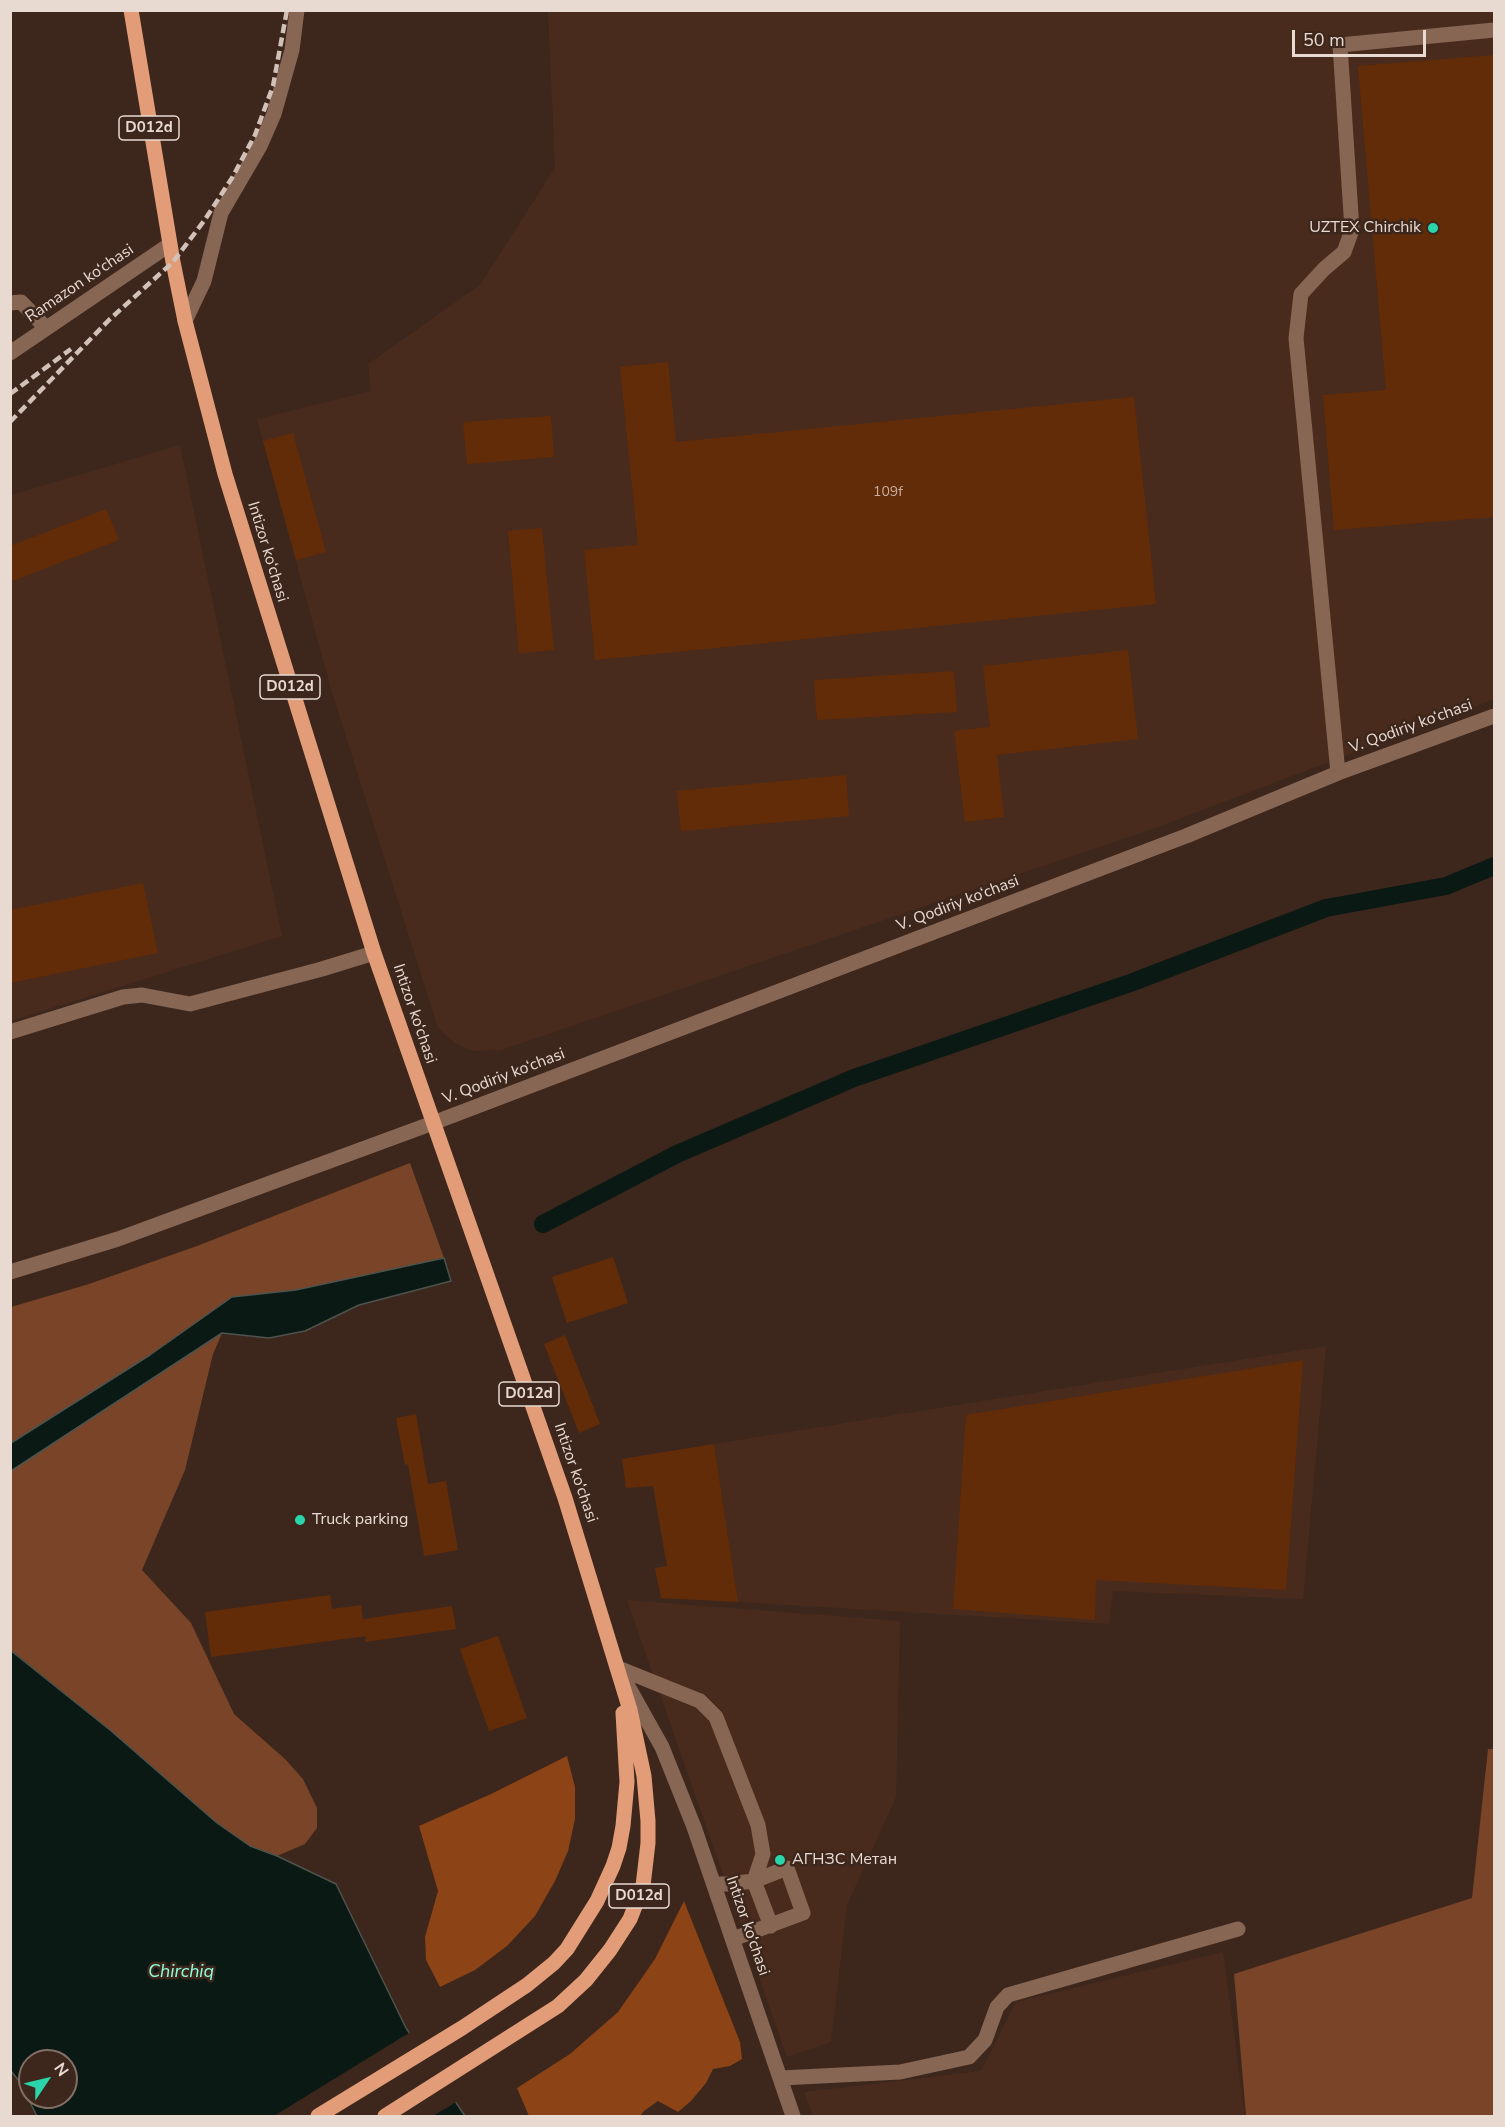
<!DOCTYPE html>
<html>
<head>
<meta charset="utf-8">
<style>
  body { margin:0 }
  #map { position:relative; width:1505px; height:2127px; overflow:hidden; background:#3d271c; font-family:"Nunito Sans",sans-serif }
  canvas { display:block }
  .frame { position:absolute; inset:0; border:12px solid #e8d9d1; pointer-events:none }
  .north { position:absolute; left:18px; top:2049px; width:60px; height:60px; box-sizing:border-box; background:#3d271c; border:2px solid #816e64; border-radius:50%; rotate:55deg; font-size:16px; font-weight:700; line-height:24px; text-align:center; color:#e8d9d1 }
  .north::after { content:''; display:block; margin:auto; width:21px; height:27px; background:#2bd5ac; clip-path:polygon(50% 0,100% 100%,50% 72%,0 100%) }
  .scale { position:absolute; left:1292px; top:30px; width:134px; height:27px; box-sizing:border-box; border:3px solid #e8d9d1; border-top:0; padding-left:8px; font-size:18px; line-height:21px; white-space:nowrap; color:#e8d9d1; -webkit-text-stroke:4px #3d271c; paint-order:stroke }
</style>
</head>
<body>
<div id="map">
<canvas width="1505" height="2127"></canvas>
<div class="frame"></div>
<div class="north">N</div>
<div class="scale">50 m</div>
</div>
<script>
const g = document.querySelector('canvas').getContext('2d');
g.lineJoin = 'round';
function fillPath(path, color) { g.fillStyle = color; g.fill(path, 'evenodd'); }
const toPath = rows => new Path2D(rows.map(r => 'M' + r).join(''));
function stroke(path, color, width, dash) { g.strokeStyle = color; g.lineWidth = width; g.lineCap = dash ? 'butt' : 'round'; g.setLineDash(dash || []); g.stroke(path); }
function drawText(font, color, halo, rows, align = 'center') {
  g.font = font + ' "Nunito Sans",sans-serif'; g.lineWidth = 5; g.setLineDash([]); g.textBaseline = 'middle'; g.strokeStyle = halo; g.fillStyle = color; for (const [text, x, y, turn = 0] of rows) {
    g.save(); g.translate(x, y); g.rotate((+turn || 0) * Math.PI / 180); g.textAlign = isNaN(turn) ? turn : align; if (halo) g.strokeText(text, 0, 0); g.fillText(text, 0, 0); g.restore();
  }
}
const built = toPath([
  [548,11,1494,11,1494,699,1158,827,501,1050,473,1051,455,1043,438,1028,331,689,257,419,371,391,368,364,480,285,555,168],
  [180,445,282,936,11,1021,11,495],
  [1326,1346,1303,1599,1113,1591,1109,1624,738,1602,714,1444],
  [627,1600,900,1621,896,1797,847,1905,831,2042,787,2057],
  [1223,1952,1245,2116,999,2116,995,2108,998,2116,813,2116,804,2092,981,2071,1016,2002]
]);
const green = toPath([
  [410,1163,444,1258,296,1290,232,1298,150,1355,11,1443,11,1307,89,1284,197,1246],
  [222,1333,213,1354,185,1470,142,1570,191,1623,234,1714,285,1759,303,1779,317,1808,317,1828,305,1844,277,1856,250,1846,217,1823,110,1730,11,1650,10,1471],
  [1488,1749,1494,1749,1494,2116,1246,2116,1234,1974,1472,1898]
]);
const forest = toPath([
  [567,1756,575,1787,575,1819,568,1851,555,1881,535,1916,507,1946,475,1970,440,1987,426,1960,425,1937,438,1891,419,1826,491,1794],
  [684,1901,740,2042,742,2059,730,2066,713,2069,706,2083,691,2101,678,2112,658,2101,644,2111,640,2116,529,2116,517,2088,570,2054,618,2012,655,1959]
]);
const water = toPath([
  [444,1258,451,1281,359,1305,305,1331,269,1338,222,1333,11,1471,11,1443,150,1355,232,1297,296,1290,444,1258],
  [10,1650,110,1730,217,1823,250,1846,277,1856,336,1884,406,2028,465,2116,37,2116,19,2081,11,2071,10,1650],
  [30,2061,66,2061,66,2097,30,2097,30,2061]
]);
const pier = toPath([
  [412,2031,458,2101,433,2116,274,2116]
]);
const canal = toPath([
  [543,1224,677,1154,854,1078,1133,982,1326,908,1446,886,1494,866]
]);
const building = toPath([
  [1494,55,1494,517,1334,530,1323,395,1386,390,1358,66],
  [668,362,676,442,1134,397,1156,604,595,660,584,550,638,545,620,367],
  [551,416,554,457,467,464,463,422],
  [293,433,326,552,296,560,263,441],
  [106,509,119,540,10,582,10,546],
  [542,528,554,650,519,653,508,531],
  [1128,650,1138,739,997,755,1004,817,965,822,954,731,990,727,983,666],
  [954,671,957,712,817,720,814,680],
  [846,775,849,816,681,831,677,791],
  [143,883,158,953,10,983,10,910],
  [613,1257,628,1303,567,1323,552,1277],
  [565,1335,600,1424,579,1433,544,1344],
  [1303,1360,1286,1590,1096,1580,1095,1620,953,1609,966,1415],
  [416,1414,428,1484,446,1481,458,1550,424,1556,408,1464,405,1465,396,1418],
  [714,1444,738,1602,661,1598,655,1568,667,1566,653,1486,626,1488,622,1459],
  [330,1595,332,1609,361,1605,363,1619,452,1606,456,1629,365,1642,366,1636,211,1657,205,1612],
  [498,1636,527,1718,489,1731,460,1649]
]);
const minor = toPath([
  [10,303,21,302,46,328],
  [185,321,204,281,221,213,260,146,274,114,292,50,297,10],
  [10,353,169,245],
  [1338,773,1296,338,1301,294,1324,269,1344,252,1352,230,1340,45,1494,30],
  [10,1032,123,997,142,995,190,1004,322,969,374,953],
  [10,1272,118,1239,433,1123,1186,836,1338,773,1494,716],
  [618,1668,700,1701,716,1717,758,1825,763,1854,754,1881,771,1926],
  [625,1681,662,1747,694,1827,793,2116],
  [714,1884,727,1884,754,1881,787,1868,803,1913,733,1939],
  [781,2078,900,2072,969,2057,985,2040,997,2007,1008,1995,1238,1929]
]);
const major = toPath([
  [131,10,173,262,185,321,225,474,374,953,565,1498,630,1710,644,1776,648,1821,648,1843,643,1886,630,1919,610,1950,586,1980,558,2006,385,2116],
  [318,2116,462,2028,527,1985,554,1963,567,1949,597,1901,613,1866,619,1848,623,1826,627,1782,623,1713]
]);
const rail = toPath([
  [10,394,71,349],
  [10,422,109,320,173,262,204,221,232,178,255,135,273,86,287,10]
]);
const markers = [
  [1433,228,6,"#2bd5ac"],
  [300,1520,6,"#2bd5ac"],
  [780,1860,6,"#2bd5ac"]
];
const numberNames = [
  ["109f",888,493]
];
const shields = [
  [149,128,60],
  [290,687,60],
  [529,1394,60],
  [639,1896,60]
];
const shieldNames = [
  ["D012d",149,128],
  ["D012d",290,687],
  ["D012d",529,1394],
  ["D012d",639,1896]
];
const poiNames = [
  ["UZTEX Chirchik",1421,228,"right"],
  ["Truck parking",312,1520],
  ["АГНЗС Метан",792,1860]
];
const streetNames = [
  ["Ramazon ko‘chasi",80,284,-34],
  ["Intizor ko‘chasi",267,552,73],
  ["V. Qodiriy ko‘chasi",1411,727,-20],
  ["V. Qodiriy ko‘chasi",958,904,-21],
  ["Intizor ko‘chasi",414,1014,71],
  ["V. Qodiriy ko‘chasi",504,1077,-21],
  ["Intizor ko‘chasi",575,1473,71],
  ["Intizor ko‘chasi",747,1926,71]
];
const waterNames = [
  ["Chirchiq",181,1973]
];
fillPath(built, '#482b1c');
fillPath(green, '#794427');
fillPath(forest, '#8c4315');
fillPath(water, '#0a1914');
stroke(water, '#4d534d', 1.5);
fillPath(pier, '#3d271c');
stroke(canal, '#0a1914', 18);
fillPath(building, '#632c08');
stroke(minor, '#886654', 15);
stroke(major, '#e29c78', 15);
stroke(rail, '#d1c1b9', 4.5, [9, 4.5]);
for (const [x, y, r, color] of markers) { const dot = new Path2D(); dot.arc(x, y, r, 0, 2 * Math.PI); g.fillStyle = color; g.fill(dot); stroke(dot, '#3d271c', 2); }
drawText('14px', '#c7ae9f', null, numberNames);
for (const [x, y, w] of shields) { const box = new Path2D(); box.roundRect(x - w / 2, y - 12, w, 24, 4.5); g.fillStyle = '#3d271c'; g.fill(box); stroke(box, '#e8d9d1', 1.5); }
drawText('bold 15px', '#e8d9d1', null, shieldNames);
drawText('16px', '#e8d9d1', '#3d271c', poiNames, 'left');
drawText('16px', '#e8d9d1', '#3d271c', streetNames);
drawText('italic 18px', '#8dfedb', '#3d271c', waterNames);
</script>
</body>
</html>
